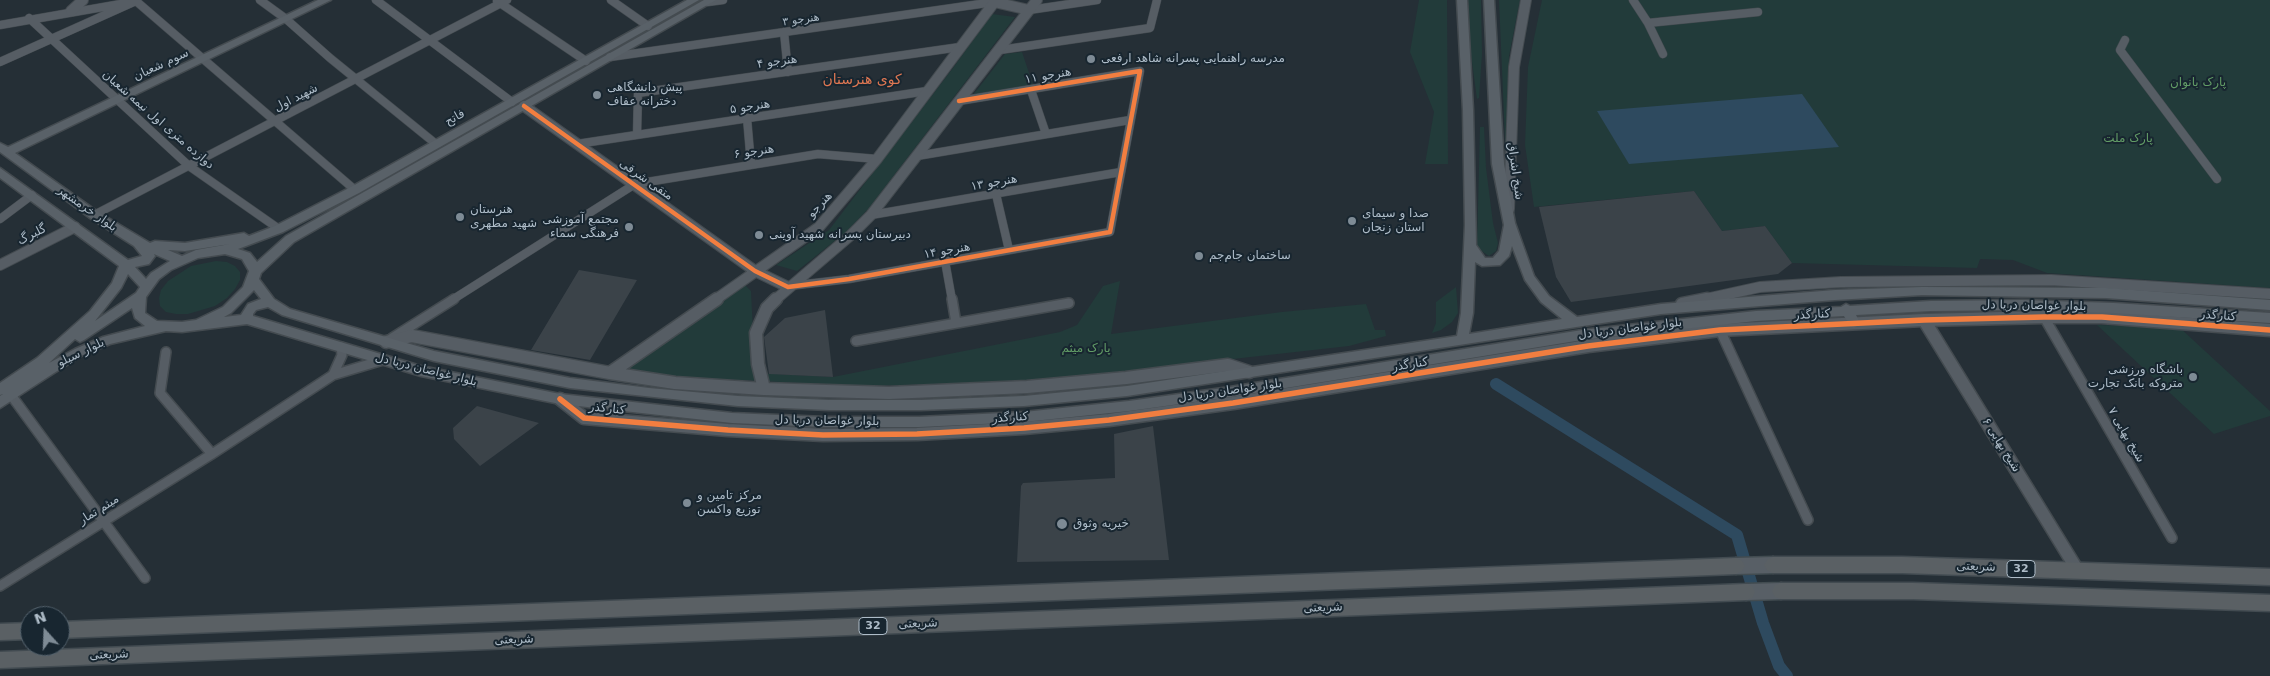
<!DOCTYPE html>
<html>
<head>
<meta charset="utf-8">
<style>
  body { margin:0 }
  #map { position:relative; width:2270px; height:676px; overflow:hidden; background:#252f36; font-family:"DejaVu Sans",sans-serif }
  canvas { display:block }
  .north { position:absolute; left:20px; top:606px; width:50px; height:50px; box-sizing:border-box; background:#182630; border:1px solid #54626d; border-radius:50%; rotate:340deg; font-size:14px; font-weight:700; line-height:20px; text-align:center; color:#aebcc8 }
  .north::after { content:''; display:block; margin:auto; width:18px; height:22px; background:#7e8b95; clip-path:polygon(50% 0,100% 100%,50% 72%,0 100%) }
</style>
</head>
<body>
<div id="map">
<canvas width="2270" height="676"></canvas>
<div class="north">N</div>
</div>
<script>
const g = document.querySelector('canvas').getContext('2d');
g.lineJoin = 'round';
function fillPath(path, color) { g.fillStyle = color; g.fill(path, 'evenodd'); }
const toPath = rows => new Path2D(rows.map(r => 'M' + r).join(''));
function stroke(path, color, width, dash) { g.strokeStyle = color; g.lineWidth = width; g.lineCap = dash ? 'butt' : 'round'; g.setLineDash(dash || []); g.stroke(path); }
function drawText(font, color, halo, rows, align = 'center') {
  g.font = font + ' "DejaVu Sans","Noto Naskh Arabic",sans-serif'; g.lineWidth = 4; g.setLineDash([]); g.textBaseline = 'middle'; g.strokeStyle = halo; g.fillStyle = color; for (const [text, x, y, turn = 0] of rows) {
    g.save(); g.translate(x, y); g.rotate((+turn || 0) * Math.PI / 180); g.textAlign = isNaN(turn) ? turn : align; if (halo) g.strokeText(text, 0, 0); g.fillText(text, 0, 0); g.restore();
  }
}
const green = toPath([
  [1419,0,1447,0,1448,164,1425,164,1434,112,1410,52],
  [1468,0,1481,0,1482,54,1479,98,1477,99,1469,40],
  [1499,0,1520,0,1509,56,1507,186],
  [1542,0,2270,0,2270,288,2047,273,2013,260,1980,259,1977,268,1792,263,1765,226,1722,231,1694,191,1534,207,1525,145,1528,67],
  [992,14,1015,17,869,208,846,232,797,271,776,265,829,230,953,68],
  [1022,52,1033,85,973,95,1005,54],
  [1480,127,1484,127,1486,168,1493,223,1498,243,1496,251,1489,256,1477,248],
  [216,261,227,262,235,266,240,272,240,280,235,289,227,298,215,306,188,314,176,314,166,312,160,306,159,298,161,290,168,281,191,266],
  [1120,281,1111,334,1282,312,1366,304,1375,330,1385,330,1386,336,1349,346,1072,377,994,382,871,386,626,375,629,364,744,284,751,291,755,373,833,377,1060,332,1077,325,1103,286],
  [1456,287,1458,313,1452,322,1441,330,1432,333,1436,323,1436,302],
  [2097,325,2179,327,2270,411,2270,416,2214,434]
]);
const water = toPath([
  [1802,94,1839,147,1629,164,1597,111]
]);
const canal = toPath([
  [1496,384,1737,535,1763,623,1779,666,1787,676]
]);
const building = toPath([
  [1694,191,1722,231,1765,226,1792,263,1778,274,1571,302,1556,277,1539,207],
  [579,270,637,280,590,360,531,350],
  [825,310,833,377,769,374,764,337,785,318],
  [477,406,539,423,480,466,454,439,453,428],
  [1153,426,1169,560,1017,562,1021,486,1023,483,1115,478,1114,434]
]);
const minorFar1 = toPath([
  [260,0,286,19,330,58,436,144],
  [376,0,512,102],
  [611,0,648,26],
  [1633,0,1648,23,1758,12],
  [136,1,355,190],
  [497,1,586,61],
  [708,2,723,0],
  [1029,10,1097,0],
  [29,18,189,166,279,229],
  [1648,23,1663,54],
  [0,25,126,3],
  [784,32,788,72],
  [2125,40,2120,50,2217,179],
  [1000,50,1150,28,1157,0],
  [610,57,994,2],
  [0,62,136,1],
  [1031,90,1046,134],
  [747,118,751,164],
  [637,135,638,93,960,47],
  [577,144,927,91],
  [917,156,1130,120],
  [996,194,1009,250],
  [94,215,507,0],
  [871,215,1121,172],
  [0,219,32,195],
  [945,261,952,300],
  [789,286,849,279,1110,232,1140,71,959,101],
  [452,300,635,184,818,154,877,159]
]);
const minor = toPath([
  [952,299,956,323],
  [2044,317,2172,538],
  [1720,330,1808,520],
  [392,338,454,299],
  [856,341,1069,303],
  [166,352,160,393,212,454],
  [333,375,342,355,341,347],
  [11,395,145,578],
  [0,586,212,454,333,375,383,360]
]);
const tertiaryFar1 = toPath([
  [994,2,1029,10],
  [71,11,83,0],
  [524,106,755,271,788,287],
  [1509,209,1514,67,1526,0],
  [0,265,75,227],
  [715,300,819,227,877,159,996,0],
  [775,300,851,235,871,215,1037,0],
  [1701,300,1760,287,1841,282,2051,280,2270,294]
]);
const tertiary = toPath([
  [1682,304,1707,299],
  [1924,320,2078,571],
  [386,342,412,336,610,373,675,383,764,389,889,393,1027,387,1126,378,1228,365,1249,372],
  [610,373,717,299],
  [764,389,758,364,756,333,767,308,776,299],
  [560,399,584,418,728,430,823,435,917,434,1024,428,1109,420,1233,403,1588,346,1720,330,1924,320,2044,317,2102,317,2270,330]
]);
const secondary = toPath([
  [318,0,331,0,15,153,98,212,150,243,155,241,185,243,244,233,249,236,275,226,351,187,687,0,699,0,359,193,283,232,238,249,250,253,257,262,286,236,704,0,716,0,294,242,261,273,259,279,274,299,290,309,434,351,570,378,649,388,738,396,829,400,921,400,1024,396,1127,386,1457,336,1461,313,1465,225,1463,110,1457,0,1467,0,1473,110,1476,245,1485,258,1493,258,1499,251,1504,225,1492,164,1484,0,1494,0,1504,164,1515,223,1534,276,1549,296,1577,317,1661,304,1835,290,1922,287,2106,288,2270,300,2270,310,2106,298,1922,295,1835,300,1661,314,1127,396,1024,406,921,410,829,410,738,406,570,388,434,361,282,315,268,307,256,310,253,314,253,316,421,366,560,394,732,413,825,417,919,417,1024,412,1129,401,1230,387,1582,330,1756,311,1841,307,1846,304,1850,306,1931,301,2022,300,2114,303,2270,313,2270,323,2114,313,2022,310,1931,311,1856,315,1860,323,1854,328,1850,326,1844,316,1756,321,1582,340,1230,397,1129,411,1024,422,919,427,825,427,732,423,560,404,421,376,247,324,182,332,166,331,110,344,83,355,54,373,0,408,0,396,3,394,0,395,0,383,37,358,90,311,112,283,119,266,0,178,0,168,128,260,142,256,134,246,90,218,0,152,0,143,8,147,318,0],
  [230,244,196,250,182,256,168,250,185,251,230,244],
  [1512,246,1525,280,1541,302,1562,319,1469,334,1473,313,1475,262,1482,266,1500,265,1509,256,1512,246],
  [154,254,170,261,151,273,146,279,135,267,149,264,155,256,154,254],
  [225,254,242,259,249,271,243,287,223,307,196,320,182,322,157,321,145,313,146,297,159,279,171,270,198,258,225,254],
  [128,274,140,287,136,293,95,321,121,288,128,274],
  [254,290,261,299,248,304,241,315,224,317,231,313,254,290],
  [132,308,135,318,145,326,103,337,75,349,49,363,75,339,80,342,84,340,132,308]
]);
const primary = toPath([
  [1773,557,1779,560,1782,565,1779,570,1773,573,1736,574,1730,571,1727,566,1730,561,1736,558,1773,557],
  [1781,583,1787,585,1790,591,1787,597,1781,599,1746,600,1740,598,1737,592,1740,586,1746,584,1781,583]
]);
const trunk = toPath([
  [1773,557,1902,557,2270,569,2270,585,1902,573,1773,573,1767,570,1764,565,1767,560,1773,557],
  [1736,558,1742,561,1745,566,1742,571,1736,574,60,638,60,622,1736,558],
  [1781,583,1913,583,2270,595,2270,611,1913,599,1781,599,1775,597,1772,591,1775,585,1781,583],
  [1746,584,1752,586,1755,592,1752,598,1746,600,0,668,0,652,1746,584],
  [30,623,30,639,0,640,0,624,30,623]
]);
const cyclewayFar1 = toPath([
  [524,106,755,271,788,287,849,279,1110,232,1140,71,959,101]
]);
const cycleway = toPath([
  [560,399,584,418,728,430,823,435,917,434,1024,428,1109,420,1233,403,1588,346,1720,330,1924,320,2044,317,2102,317,2270,330]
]);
const markers = [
  [1091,59,5,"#7e8b95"],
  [597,95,5,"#7e8b95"],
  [460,217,5,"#7e8b95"],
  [1352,221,5,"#7e8b95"],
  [629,227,5,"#7e8b95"],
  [759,235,5,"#7e8b95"],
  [1199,256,5,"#7e8b95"],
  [2193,377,5,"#7e8b95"],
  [687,503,5,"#7e8b95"],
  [1062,524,6,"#7e8b95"]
];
const farStreetnames = [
  ["هنرجو ۳",801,20,-8]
];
const shields = [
  [2021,569,28],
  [873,626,28]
];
const shieldNames = [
  ["32",2021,569],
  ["32",873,626]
];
const poiNames = [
  ["مدرسه راهنمایی پسرانه شاهد ارفعی",1101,59],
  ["پیش دانشگاهی",607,88],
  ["دخترانه عفاف",607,102],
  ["هنرستان",470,210],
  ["شهید مطهری",470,224],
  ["صدا و سیمای",1362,214],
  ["استان زنجان",1362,228],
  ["مجتمع آموزشی",619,220,"right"],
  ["فرهنگی سماء",619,234,"right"],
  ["دبیرستان پسرانه شهید آوینی",769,235],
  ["ساختمان جام‌جم",1209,256],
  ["باشگاه ورزشی",2183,370,"right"],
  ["متروکه بانک تجارت",2183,384,"right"],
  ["مرکز تامین و",697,496],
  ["توزیع واکسن",697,510],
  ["خیریه وثوق",1073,524]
];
const streetNames = [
  ["هنرجو ۴",777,62,-8],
  ["سوم شعبان",161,65,-25],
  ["هنرجو ۱۱",1048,76,-10],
  ["شهید اول",296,98,-27],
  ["هنرجو ۵",750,107,-9],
  ["فاتح",455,118,-29],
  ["دوازده متری اول نیمه شعبان",158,120,41],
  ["هنرجو ۶",754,152,-9],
  ["شیخ اشراق",1515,171,82],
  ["متقی شرقی",646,180,35],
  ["هنرجو ۱۳",994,183,-10],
  ["هنرجو",820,205,-47],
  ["بلوار خرمشهر",87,209,35],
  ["گلبرگ",32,235,-27],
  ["هنرجو ۱۴",947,251,-10],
  ["بلوار غواصان دریا دل",2034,306,1],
  ["کنارگذر",1812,315,-3],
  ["کنارگذر",2218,316,4],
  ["بلوار غواصان دریا دل",1630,329,-7],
  ["بلوار سیلو",81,353,-26],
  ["کنارگذر",1410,365,-9],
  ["بلوار غواصان دریا دل",426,370,14],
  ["بلوار غواصان دریا دل",1230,391,-8],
  ["کنارگذر",607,409,6],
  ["کنارگذر",1010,418,-4],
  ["بلوار غواصان دریا دل",827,421,1],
  ["شیخ بهایی ۷",2126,435,60],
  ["شیخ بهایی ۶",2001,445,58],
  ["میثم تمار",99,510,-32],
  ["شریعتی",1976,567,2],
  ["شریعتی",1323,608,-2],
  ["شریعتی",918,624,-2],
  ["شریعتی",514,640,-2],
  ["شریعتی",109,655,-2]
];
const parkNames = [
  ["پارک بانوان",2198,83],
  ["پارک ملت",2128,139],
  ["پارک میثم",1086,349]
];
const neighbourhoodNames = [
  ["کوی هنرستان",862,80]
];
fillPath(green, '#223b3a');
fillPath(water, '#2e4a5f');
stroke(canal, '#2e4a5f', 12);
fillPath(building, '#3b4349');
stroke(minorFar1, '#444b50', 9);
stroke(minor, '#444b50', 12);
stroke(tertiaryFar1, '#444b50', 12);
stroke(tertiary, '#444b50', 15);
stroke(secondary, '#444b50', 3);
stroke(primary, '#424c51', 3);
stroke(trunk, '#424b51', 3);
stroke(minorFar1, '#565d64', 8);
stroke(minor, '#565d64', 9);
stroke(tertiaryFar1, '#565d64', 10);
stroke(tertiary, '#565d64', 12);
fillPath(secondary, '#596168');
fillPath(primary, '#585f66');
fillPath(trunk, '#5a6064');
stroke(cyclewayFar1, '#f27e40', 4.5);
stroke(cycleway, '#f27e40', 5.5);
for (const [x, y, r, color] of markers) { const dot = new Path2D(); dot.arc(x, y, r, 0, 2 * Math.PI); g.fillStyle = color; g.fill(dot); stroke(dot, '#182630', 2); }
drawText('11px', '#aebcc8', '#182630', farStreetnames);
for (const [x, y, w] of shields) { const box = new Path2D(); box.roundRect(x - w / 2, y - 8.5, w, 17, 4); g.fillStyle = '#182630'; g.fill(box); stroke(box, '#aebcc8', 1); }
drawText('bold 11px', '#aebcc8', null, shieldNames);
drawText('12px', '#aebcc8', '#182630', poiNames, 'left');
drawText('12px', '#aebcc8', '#182630', streetNames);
drawText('12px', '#629c66', '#182630', parkNames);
drawText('14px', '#df7752', '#182630', neighbourhoodNames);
</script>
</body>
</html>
